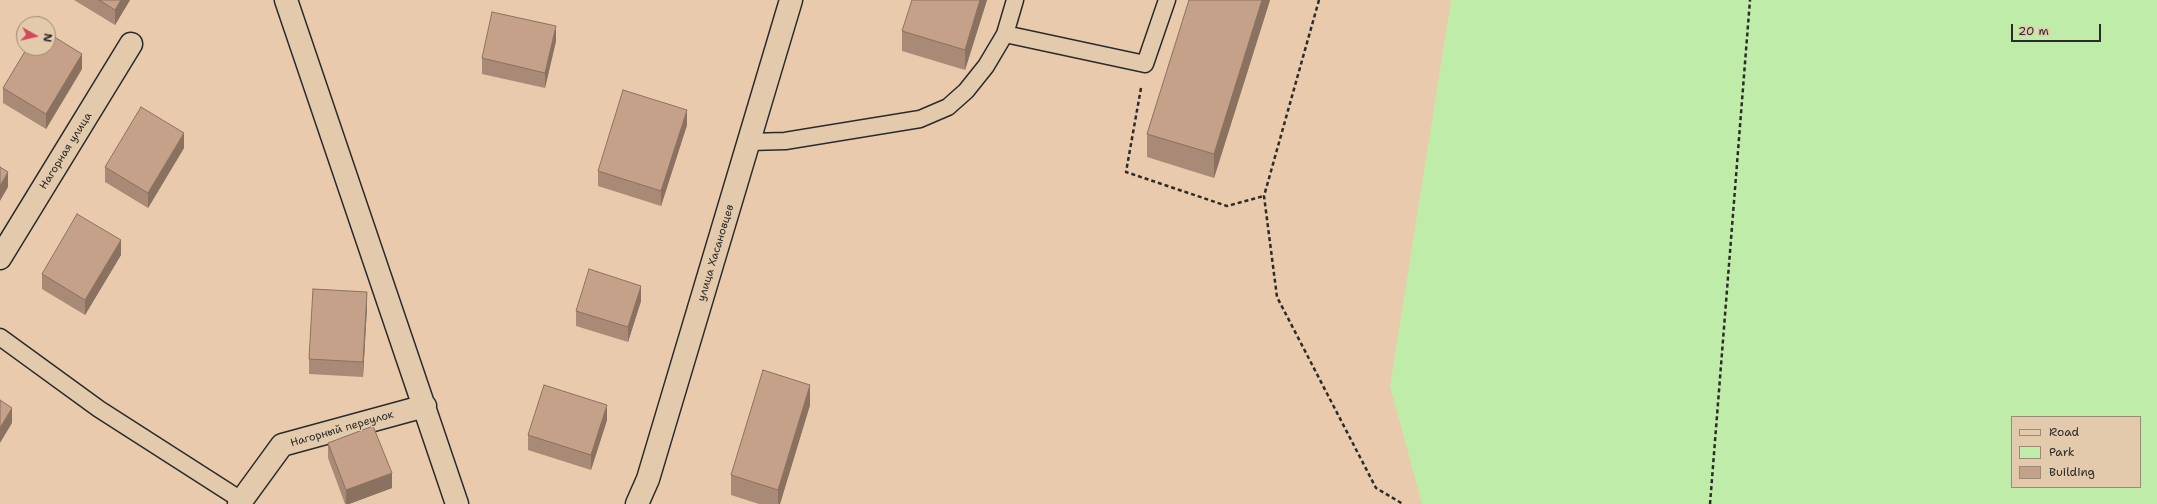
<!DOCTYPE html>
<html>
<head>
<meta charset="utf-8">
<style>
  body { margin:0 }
  #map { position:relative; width:2157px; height:504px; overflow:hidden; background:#e9caac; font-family:"Shantell Sans",sans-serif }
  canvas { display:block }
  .legend { position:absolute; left:2011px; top:416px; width:130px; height:72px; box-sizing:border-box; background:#e4caac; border:1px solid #9a8a78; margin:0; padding:5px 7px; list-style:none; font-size:12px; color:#2b2b2b }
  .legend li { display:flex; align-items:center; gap:8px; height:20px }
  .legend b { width:20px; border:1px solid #9a8a78 }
  .north { position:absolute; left:16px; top:16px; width:40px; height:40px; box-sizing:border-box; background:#e4caac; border:1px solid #9a8a78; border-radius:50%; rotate:98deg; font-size:11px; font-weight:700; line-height:16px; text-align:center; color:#2b2b2b }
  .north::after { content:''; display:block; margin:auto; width:14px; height:18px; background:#d1495b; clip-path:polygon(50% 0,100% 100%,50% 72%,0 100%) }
  .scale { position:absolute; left:2011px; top:24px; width:90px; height:18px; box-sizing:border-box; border:2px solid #2b2b2b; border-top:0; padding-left:5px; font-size:12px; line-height:14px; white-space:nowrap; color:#2b2b2b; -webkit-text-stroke:3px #e4caac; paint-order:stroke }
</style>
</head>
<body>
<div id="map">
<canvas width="2157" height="504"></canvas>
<ul class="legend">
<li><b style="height:5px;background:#e4caac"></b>Road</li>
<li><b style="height:11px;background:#c0eca9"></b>Park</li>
<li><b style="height:11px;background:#c5a189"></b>Building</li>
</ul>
<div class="north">N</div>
<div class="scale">20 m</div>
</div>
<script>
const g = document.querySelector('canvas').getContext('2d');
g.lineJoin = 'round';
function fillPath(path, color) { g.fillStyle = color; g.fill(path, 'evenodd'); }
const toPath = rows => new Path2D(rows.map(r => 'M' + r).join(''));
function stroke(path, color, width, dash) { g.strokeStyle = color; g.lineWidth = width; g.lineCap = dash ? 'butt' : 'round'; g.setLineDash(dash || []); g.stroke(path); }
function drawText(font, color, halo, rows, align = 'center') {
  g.font = font + ' "Shantell Sans",sans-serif'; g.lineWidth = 3; g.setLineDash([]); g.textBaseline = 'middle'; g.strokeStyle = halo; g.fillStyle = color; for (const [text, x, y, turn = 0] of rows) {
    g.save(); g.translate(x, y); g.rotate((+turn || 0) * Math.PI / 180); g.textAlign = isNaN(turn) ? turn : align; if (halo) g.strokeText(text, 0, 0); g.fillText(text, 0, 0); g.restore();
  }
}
const green = toPath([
  [1451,0,2157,0,2157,504,1422,504,1390,386],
  [2012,417,2140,417,2140,487,2012,487]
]);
const path = toPath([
  [1319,0,1264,196,1277,297,1376,488,1403,504],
  [1141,88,1126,172,1227,206,1264,196],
  [1710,504,1750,0]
]);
const lane = toPath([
  [1005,34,1015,0],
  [749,142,785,141,920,119,948,107,966,91,986,66,1005,34,1145,64,1167,0],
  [0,337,99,409,241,500]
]);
const street = toPath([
  [286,0,457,504],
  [0,258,131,44],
  [239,504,282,445,425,406],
  [637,504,648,479,791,0]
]);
const wall = toPath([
  [74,0,130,0,115,25],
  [987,0,965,70,902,51,902,31],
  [1270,0,1214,178,1147,157,1147,134],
  [556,41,545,88,482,74,482,58],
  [82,69,46,129,3,103,3,88],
  [687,125,661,206,598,186,598,171],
  [184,148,148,208,105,182,105,167],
  [121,255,85,315,42,289,42,274],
  [641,301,628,342,576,326,576,311],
  [367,307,363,377,309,374,309,359],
  [810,405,780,504,759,504,731,495,731,475],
  [607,420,591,470,528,450,528,435],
  [328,443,392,488,349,504,345,504,328,458]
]);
const shadedWall = toPath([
  [121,0,130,0,115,25,115,10],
  [980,0,987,0,965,70,965,50],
  [1262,0,1270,0,1214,178,1214,154],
  [556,26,556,41,545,88,545,73],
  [82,54,82,69,46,129,46,114],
  [687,110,687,125,661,206,661,191],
  [184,133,184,148,148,208,148,193],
  [8,172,8,187,0,201,0,186],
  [121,240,121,255,85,315,85,300],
  [641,286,641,301,628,342,628,327],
  [367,292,367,307,363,377,363,362],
  [810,385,810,405,780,504,778,504,778,490],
  [607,405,607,420,591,470,591,455],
  [12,408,12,423,0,443,0,428],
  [392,473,392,488,349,504,346,504,346,490]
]);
const building = toPath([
  [99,0,121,0,115,10,99,0],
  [912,0,980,0,965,50,902,31,912,0],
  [1189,0,1262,0,1214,154,1147,134,1189,0],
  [492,12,556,26,545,73,482,58,492,12],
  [48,33,82,54,46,114,3,88,27,48,48,48,48,33],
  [623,90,687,110,661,191,598,171,623,90],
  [141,107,184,133,148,193,105,167,141,107],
  [0,167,8,172,0,186,0,167],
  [77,214,121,240,85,300,42,274,77,214],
  [589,269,641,286,628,327,576,311,589,269],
  [313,289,367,292,363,362,309,359,313,289],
  [763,370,810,385,778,490,731,475,763,370],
  [544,385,607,405,591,455,528,435,544,385],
  [0,400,12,408,0,428,0,400],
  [373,426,392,473,346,490,328,443,373,426]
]);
const streetNames = [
  ["Нагорная улица",66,151,-58],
  ["улица Хасановцев",716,253,-73],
  ["Нагорный переулок",342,429,-16]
];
fillPath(green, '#c0eca9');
stroke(lane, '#2b2b2b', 19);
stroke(street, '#2b2b2b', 25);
stroke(path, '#2b2b2b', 2.5, [4, 3]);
stroke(lane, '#e4caac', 16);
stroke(street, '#e4caac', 22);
fillPath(wall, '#a98a76');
fillPath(shadedWall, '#8a7160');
fillPath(building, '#c5a189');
stroke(building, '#8a7160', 1);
drawText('11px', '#2b2b2b', '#e4caac', streetNames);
</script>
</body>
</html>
